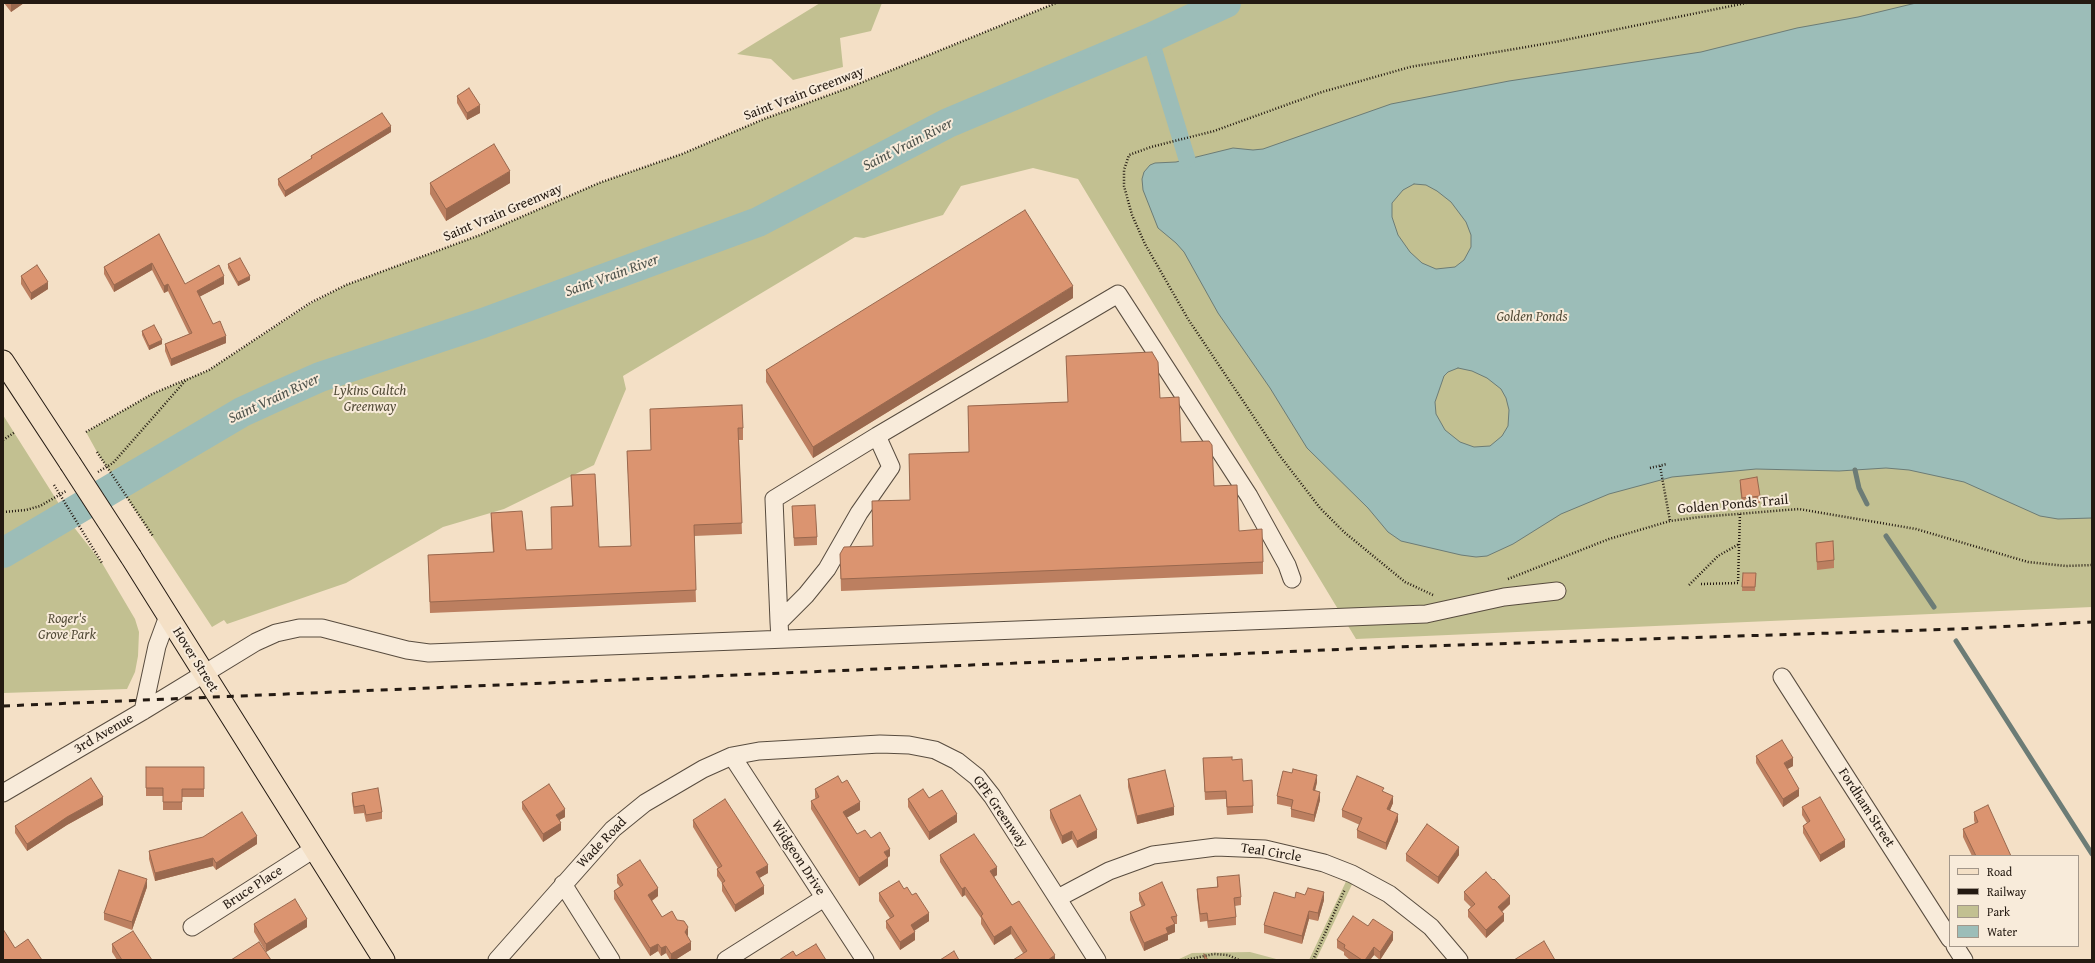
<!DOCTYPE html>
<html>
<head>
<meta charset="utf-8">
<style>
  body { margin:0 }
  #map { position:relative; width:2095px; height:963px; overflow:hidden; background:#f4e0c6; font-family:"Gentium Book Plus",serif }
  canvas { display:block }
  .frame { position:absolute; inset:0; border:4px solid #241a12; pointer-events:none }
  .legend { position:absolute; left:1949px; top:855px; width:130px; height:92px; box-sizing:border-box; background:#f8ebda; border:1px solid #a3978a; margin:0; padding:5px 7px; list-style:none; font-size:12px; color:#241a12 }
  .legend li { display:flex; align-items:center; gap:8px; height:20px }
  .legend b { width:20px; border:1px solid #a3978a }
</style>
</head>
<body>
<div id="map">
<canvas width="2095" height="963"></canvas>
<div class="frame"></div>
<ul class="legend">
<li><b style="height:5px;background:#f4e0c6"></b>Road</li>
<li><b style="height:5px;background:#241a12"></b>Railway</li>
<li><b style="height:11px;background:#c2c091"></b>Park</li>
<li><b style="height:11px;background:#9cbdb8"></b>Water</li>
</ul>
</div>
<script>
const g = document.querySelector('canvas').getContext('2d');
g.lineJoin = 'round';
function fillPath(path, color) { g.fillStyle = color; g.fill(path, 'evenodd'); }
const toPath = rows => new Path2D(rows.map(r => 'M' + r).join(''));
function stroke(path, color, width, dash) { g.strokeStyle = color; g.lineWidth = width; g.lineCap = dash ? 'butt' : 'round'; g.setLineDash(dash || []); g.stroke(path); }
function drawText(font, color, halo, rows, align = 'center') {
  g.font = font + ' "Gentium Book Plus",serif'; g.lineWidth = 4; g.setLineDash([]); g.textBaseline = 'middle'; g.strokeStyle = halo; g.fillStyle = color; for (const [text, x, y, turn = 0] of rows) {
    g.save(); g.translate(x, y); g.rotate((+turn || 0) * Math.PI / 180); g.textAlign = isNaN(turn) ? turn : align; if (halo) g.strokeText(text, 0, 0); g.fillText(text, 0, 0); g.restore();
  }
}
const green = toPath([
  [820,3,882,3,871,31,840,38,843,67,793,80,771,59,737,54],
  [1056,3,2092,3,2092,607,1356,639,1078,179,1033,168,961,186,943,215,864,238,855,237,623,376,626,389,594,465,504,509,443,527,346,583,227,624,224,620,212,627,97,452,86,432,152,394,209,370,310,304,346,285,480,235,599,183,682,154,764,119,848,88],
  [3,415,73,526,102,563,135,619,139,632,138,656,135,672,127,689,3,693],
  [1350,873,1356,876,1316,960,1309,960],
  [1250,952,1280,960,1177,960,1192,953]
]);
const water = toPath([
  [1916,3,2092,3,2092,518,2058,519,2040,516,1964,482,1909,470,1886,468,1839,471,1756,469,1672,477,1609,494,1561,514,1513,544,1487,556,1476,557,1461,555,1401,541,1388,532,1368,508,1307,448,1270,388,1218,313,1184,252,1176,243,1158,228,1143,190,1142,179,1144,172,1150,165,1155,163,1176,162,1233,148,1253,150,1263,149,1391,104,1509,81,1701,52,1797,28,1858,17,1916,3],
  [1414,184,1426,185,1437,191,1451,202,1466,222,1471,235,1471,247,1464,260,1455,267,1436,269,1422,263,1410,252,1398,235,1392,217,1392,203,1403,190,1414,184],
  [1458,368,1472,371,1487,378,1501,389,1506,398,1509,410,1508,426,1502,436,1490,446,1474,447,1460,442,1445,430,1436,414,1435,402,1444,376,1448,372,1458,368]
]);
const stream = toPath([
  [1855,470,1859,488,1867,504],
  [1886,536,1934,607],
  [1956,641,2092,854]
]);
const canal = toPath([
  [1150,38,1187,159]
]);
const river = toPath([
  [3,553,242,412,277,396,320,377,483,323,758,222,948,123,1150,38,1226,3]
]);
const path = toPath([
  [86,432,152,394,185,380],
  [3,440,15,432],
  [1660,466,1670,521],
  [1650,468,1667,464],
  [98,472,113,463,186,380,209,370,310,303,346,285,480,235,599,183,682,154,764,119,848,88,1056,3],
  [3,512,26,510,40,506,66,491],
  [1508,579,1609,539,1670,521,1700,517,1799,509,1916,529,2028,562,2066,566,2092,565],
  [1701,584,1738,583,1740,513],
  [1689,585,1718,556,1739,544],
  [1433,595,1405,582,1344,532,1320,508,1280,456,1188,319,1145,244,1132,215,1124,186,1124,170,1129,155,1151,147,1214,131,1322,92,1410,67,1555,42,1746,3],
  [1185,960,1214,954,1228,955,1239,960],
  [1313,960,1345,889]
]);
const minor = toPath([
  [877,436,1118,294,1249,496,1287,565,1292,579],
  [779,622,806,595,827,569,859,513,891,467,877,436,774,499,779,622,780,639],
  [1782,677,1950,939],
  [143,711,157,646,168,616],
  [732,756,865,960],
  [3,793,143,711,256,642,276,633,299,628,322,628,407,650,429,653,1426,614,1504,597,1557,591],
  [563,884,611,960],
  [1058,898,1109,871,1153,855,1216,847,1265,849,1324,863,1352,874,1376,887,1389,894,1431,927,1459,960],
  [192,927,314,849],
  [1955,946,1964,960],
  [497,960,613,829,645,803,703,769,732,756,759,751,880,744,909,745,935,750,957,761,977,777,992,796,1097,960],
  [726,960,824,898]
]);
const major = toPath([
  [3,361,70,463],
  [131,557,384,960]
]);
const rail = toPath([
  [3,706,1397,647,1957,629,2092,622]
]);
const pathBridge = toPath([
  [97,452,153,536],
  [54,485,102,563]
]);
const majorBridge = toPath([
  [70,463,131,557]
]);
const wall = toPath([
  [4,3,24,3,11,12],
  [457,96,480,113,467,120,457,103],
  [391,132,285,197,278,185,278,179,311,159,311,156],
  [430,183,510,183,446,221,430,194],
  [159,234,185,284,224,284,199,297,213,324,226,343,171,366,165,351,165,344,189,334,168,291,164,293,152,270,114,292,104,274,104,267],
  [228,264,250,280,238,286,228,268],
  [21,276,48,289,31,300,21,284],
  [1073,298,813,458,766,382,766,370],
  [142,331,162,344,149,350,142,335],
  [1066,356,1160,398,1181,442,1214,486,1239,531,1263,562,1263,574,841,591,840,554,873,546,872,501,910,500,909,454,969,452,968,406,1068,402],
  [650,409,743,428,743,440,739,440,742,534,694,536,696,602,430,613,428,555,493,552,491,525,491,513,526,550,552,549,551,507,572,506,571,475,599,547,631,546,627,451,651,450],
  [1740,480,1760,496,1760,503,1742,506,1740,487],
  [792,506,817,537,817,545,794,546],
  [1816,543,1834,560,1834,568,1817,570],
  [1743,573,1756,573,1755,591,1742,591],
  [1756,756,1793,766,1787,769,1799,796,1783,807,1756,763],
  [1203,758,1232,760,1243,781,1253,806,1253,813,1227,815,1226,799,1205,800],
  [146,767,204,767,204,797,182,797,182,810,163,810,163,796,146,796],
  [1128,779,1174,815,1137,824,1128,787],
  [1317,782,1315,791,1320,800,1314,822,1291,817,1291,807,1277,804,1277,796],
  [815,789,860,810,847,817,857,834,871,838,890,856,887,858,888,866,859,886,811,809,811,801,816,799,815,797],
  [1384,792,1393,803,1390,810,1398,821,1386,850,1357,838,1357,830,1360,825,1342,817,1342,810],
  [352,793,382,812,382,819,366,822,364,813,354,814,352,801],
  [929,798,957,822,929,840,908,807,908,799],
  [522,802,565,817,559,820,561,830,543,842,522,809],
  [103,805,67,825,27,851,15,833,15,826],
  [1802,807,1845,847,1820,862,1803,833,1803,826,1807,823,1802,815],
  [1050,810,1097,838,1077,848,1072,839,1062,844,1050,818],
  [1974,812,2011,856,1972,856,1963,837,1963,829,1975,824,1974,820],
  [693,820,768,873,759,878,764,894,735,912,722,891,722,883,717,876,717,869,718,868,693,827],
  [257,844,216,870,213,866,155,881,149,859,149,851],
  [1406,854,1459,855,1438,884,1406,861],
  [940,855,997,875,994,877,1012,905,1055,960,1023,953,1011,934,994,945,981,924,981,918,965,895,962,897,940,862],
  [617,875,658,896,652,901,662,917,677,920,688,935,687,936,691,950,675,960,670,960,666,953,661,956,658,951,650,956,614,899,614,891,620,887,617,883],
  [1217,877,1241,897,1241,905,1235,906,1236,917,1236,925,1208,928,1207,921,1200,922,1197,897,1197,889,1217,887],
  [147,887,132,930,104,920,104,913],
  [904,889,929,921,914,930,915,940,900,950,886,928,886,921,890,918,879,901,879,893],
  [1464,892,1510,904,1502,912,1504,921,1486,938,1468,917,1468,910,1471,907,1464,900],
  [1139,893,1177,916,1177,924,1175,924,1175,932,1168,935,1168,940,1144,951,1130,920,1130,912,1142,907,1139,900],
  [1305,895,1324,900,1318,921,1309,919,1302,944,1264,933,1264,925,1295,898],
  [254,924,307,927,266,952,254,932],
  [1337,940,1393,940,1380,960,1374,955,1370,960,1350,960,1344,955,1344,952,1337,948],
  [112,944,152,960,117,960,112,952]
]);
const shadedWall = toPath([
  [13,3,24,3,11,12,11,4],
  [480,105,480,113,467,120,467,113],
  [391,126,391,132,285,197,285,191],
  [510,171,510,183,446,221,446,209],
  [152,263,152,270,114,292,114,285],
  [224,276,224,284,197,298,197,291],
  [250,276,250,280,238,286,238,282],
  [48,282,48,289,31,300,31,293],
  [168,284,168,291,164,293,164,286],
  [1073,286,1073,298,813,458,813,447],
  [226,336,226,343,171,366,171,359],
  [162,340,162,344,149,350,149,346],
  [1793,758,1793,766,1784,771,1784,763],
  [1317,775,1317,782,1313,798,1313,790],
  [1799,789,1799,796,1783,807,1783,799],
  [1320,792,1320,800,1314,822,1314,815],
  [1393,796,1393,803,1387,817,1387,809],
  [103,797,103,805,67,825,27,851,27,844,67,817],
  [860,802,860,810,843,820,843,812],
  [1174,807,1174,815,1137,824,1137,816],
  [565,809,565,817,556,822,556,815],
  [957,814,957,822,929,840,929,832],
  [1398,814,1398,821,1386,850,1386,843],
  [561,823,561,830,543,842,543,834],
  [1097,830,1097,838,1077,848,1077,841],
  [1072,831,1072,839,1062,844,1062,836],
  [257,836,257,844,216,870,216,863],
  [1845,840,1845,847,1820,862,1820,855],
  [1459,847,1459,855,1438,884,1438,877],
  [890,849,890,856,884,860,884,852],
  [213,858,213,866,155,881,155,873],
  [888,858,888,866,859,886,859,878],
  [768,865,768,873,756,880,756,872],
  [997,867,997,875,990,879,990,871],
  [147,879,147,887,132,930,132,922],
  [764,886,764,894,735,912,735,905],
  [965,887,965,895,962,897,962,889],
  [658,888,658,896,648,903,648,895],
  [1324,892,1324,900,1318,921,1318,913],
  [1510,896,1510,904,1498,915,1498,907],
  [1309,911,1309,919,1302,944,1302,936],
  [929,913,929,921,911,933,911,925],
  [1504,914,1504,921,1486,938,1486,930],
  [307,919,307,927,266,952,266,944],
  [1175,924,1175,932,1168,935,1168,940,1144,951,1144,943,1166,928],
  [1011,926,1011,934,994,945,994,937],
  [688,927,688,935,685,940,685,932],
  [915,932,915,940,900,950,900,942],
  [1393,932,1393,940,1380,960,1380,952],
  [691,942,691,950,675,960,671,960,671,954],
  [658,944,658,951,650,956,650,948],
  [666,946,666,953,661,956,661,948],
  [1374,947,1374,955,1370,960,1365,960],
  [1055,955,1055,960,1048,960]
]);
const building = toPath([
  [469,88,480,105,467,113,457,96,469,88],
  [382,113,391,126,285,191,278,179,312,158,311,156,382,113],
  [494,144,510,171,446,209,430,183,494,144],
  [1025,210,1073,286,813,447,766,370,1025,210],
  [159,234,185,284,219,265,224,276,197,291,213,324,220,321,226,336,171,359,165,344,192,333,168,284,164,286,152,263,114,285,104,267,159,234],
  [240,258,250,276,238,282,228,264,240,258],
  [37,265,48,282,31,293,21,276,37,265],
  [154,325,162,340,149,346,142,331,154,325],
  [1152,352,1158,362,1160,398,1179,397,1181,442,1209,441,1212,445,1214,486,1237,485,1239,531,1262,529,1263,562,841,579,840,554,844,547,873,546,872,501,910,500,909,454,969,452,968,406,1068,402,1066,356,1152,352],
  [742,405,743,428,738,428,742,523,694,525,696,590,430,602,428,555,494,552,491,513,522,511,526,550,552,549,551,507,573,506,571,475,595,474,599,547,631,546,627,451,651,450,650,409,742,405],
  [1757,477,1760,496,1742,498,1740,480,1757,477],
  [815,505,817,537,794,538,792,506,815,505],
  [1833,541,1834,560,1817,562,1816,543,1833,541],
  [1743,573,1756,573,1755,587,1742,587,1743,573],
  [1782,740,1793,758,1784,763,1799,789,1783,799,1756,756,1782,740],
  [1232,757,1232,760,1242,759,1243,781,1252,780,1253,806,1227,807,1226,791,1205,792,1203,758,1232,757],
  [146,767,204,767,204,789,182,789,182,802,163,802,163,788,146,788,146,767],
  [1293,769,1317,775,1313,790,1320,792,1314,815,1291,809,1293,800,1277,796,1283,771,1292,773,1293,769],
  [1165,770,1174,807,1137,816,1128,779,1165,770],
  [838,776,842,783,847,780,860,802,843,812,857,834,865,830,871,838,880,832,890,849,884,852,888,858,859,878,811,801,819,797,815,789,838,776],
  [1357,776,1384,788,1382,791,1393,796,1387,809,1398,814,1386,843,1357,830,1362,818,1342,810,1357,776],
  [91,778,103,797,67,817,27,844,15,826,91,778],
  [549,784,565,809,556,815,561,823,543,834,522,802,549,784],
  [378,788,382,812,366,815,364,805,354,807,352,793,378,788],
  [923,789,929,798,942,790,957,814,929,832,908,799,923,789],
  [1080,795,1097,830,1077,841,1072,831,1062,836,1050,810,1080,795],
  [1820,797,1845,840,1820,855,1803,826,1810,821,1802,807,1820,797],
  [725,799,768,865,756,872,764,886,735,905,722,883,725,881,717,869,722,866,693,820,725,799],
  [1988,805,2011,856,1976,856,1963,829,1978,822,1974,812,1988,805],
  [242,812,257,836,216,863,213,858,155,873,149,851,203,837,242,812],
  [1427,824,1459,847,1438,877,1406,854,1427,824],
  [974,834,997,867,990,871,1012,905,1019,901,1055,955,1048,960,1013,960,1027,951,1011,926,994,937,981,916,983,914,965,887,962,889,940,855,974,834],
  [640,860,658,888,648,895,662,917,672,911,677,920,684,921,688,927,685,932,691,942,671,954,666,946,661,948,658,944,650,948,614,891,623,885,617,875,640,860],
  [119,870,147,879,132,922,104,913,119,870],
  [1486,872,1493,880,1494,879,1510,896,1498,907,1504,914,1486,930,1468,910,1475,904,1464,892,1486,872],
  [1239,875,1241,897,1234,898,1236,917,1208,921,1207,913,1200,914,1197,889,1218,887,1217,877,1239,875],
  [899,881,904,889,907,887,912,895,916,893,929,913,911,925,915,932,900,942,886,921,894,916,879,893,899,881],
  [1162,882,1177,916,1171,917,1175,924,1166,928,1168,933,1144,943,1130,912,1145,905,1139,893,1162,882],
  [1308,888,1324,892,1318,913,1309,911,1302,936,1264,925,1274,892,1295,898,1296,892,1305,895,1308,888],
  [295,899,307,919,266,944,254,924,295,899],
  [1353,916,1368,926,1373,919,1393,932,1380,952,1374,947,1365,960,1362,960,1344,948,1345,945,1337,940,1353,916],
  [3,929,15,948,28,939,42,960,3,960,3,929],
  [133,931,152,960,122,960,112,944,133,931],
  [1544,941,1555,960,1514,960,1544,941],
  [259,942,271,960,231,960,259,942],
  [816,944,826,960,779,960,793,951,796,956,816,944],
  [954,951,959,960,940,960,954,951],
  [1204,954,1208,960,1205,960,1204,954]
]);
const streetNames = [
  ["Saint Vrain Greenway",804,94,-21],
  ["Saint Vrain Greenway",503,213,-23],
  ["Golden Ponds Trail",1733,505,-5],
  ["Hover Street",195,660,58],
  ["3rd Avenue",104,734,-30],
  ["Fordham Street",1866,808,57],
  ["GPE Greenway",1000,812,55],
  ["Wade Road",602,843,-46],
  ["Teal Circle",1271,853,9],
  ["Widgeon Drive",798,858,57],
  ["Bruce Place",253,888,-33]
];
const parkNames = [
  ["Golden Ponds",1532,317],
  ["Lykins Gultch",370,391],
  ["Greenway",370,407],
  ["Roger's",67,619],
  ["Grove Park",67,635]
];
const waterNames = [
  ["Saint Vrain River",908,145,-27],
  ["Saint Vrain River",612,276,-20],
  ["Saint Vrain River",274,399,-25]
];
fillPath(green, '#c2c091');
fillPath(water, '#9cbdb8');
stroke(water, '#6c7c76', 1);
stroke(stream, '#6c7c76', 5);
stroke(canal, '#9cbdb8', 17);
stroke(river, '#9cbdb8', 30);
stroke(minor, '#584c3f', 19);
stroke(major, '#241a12', 23);
stroke(path, '#241a12', 2.5, [1, 2]);
stroke(minor, '#f8ebda', 17);
stroke(major, '#f4e0c6', 21);
stroke(rail, '#241a12', 3, [7, 7]);
stroke(majorBridge, '#241a12', 23, []);
stroke(pathBridge, '#241a12', 2.5, [1, 2]);
stroke(majorBridge, '#f4e0c6', 21);
fillPath(wall, '#bc7f60');
fillPath(shadedWall, '#99684e');
fillPath(building, '#db9470');
stroke(building, '#99684e', 1);
drawText('14px', '#241a12', '#f8ebda', streetNames);
drawText('italic 14px', '#534c38', '#f8ebda', parkNames);
drawText('italic 15px', '#4e534c', '#f8ebda', waterNames);
</script>
</body>
</html>
